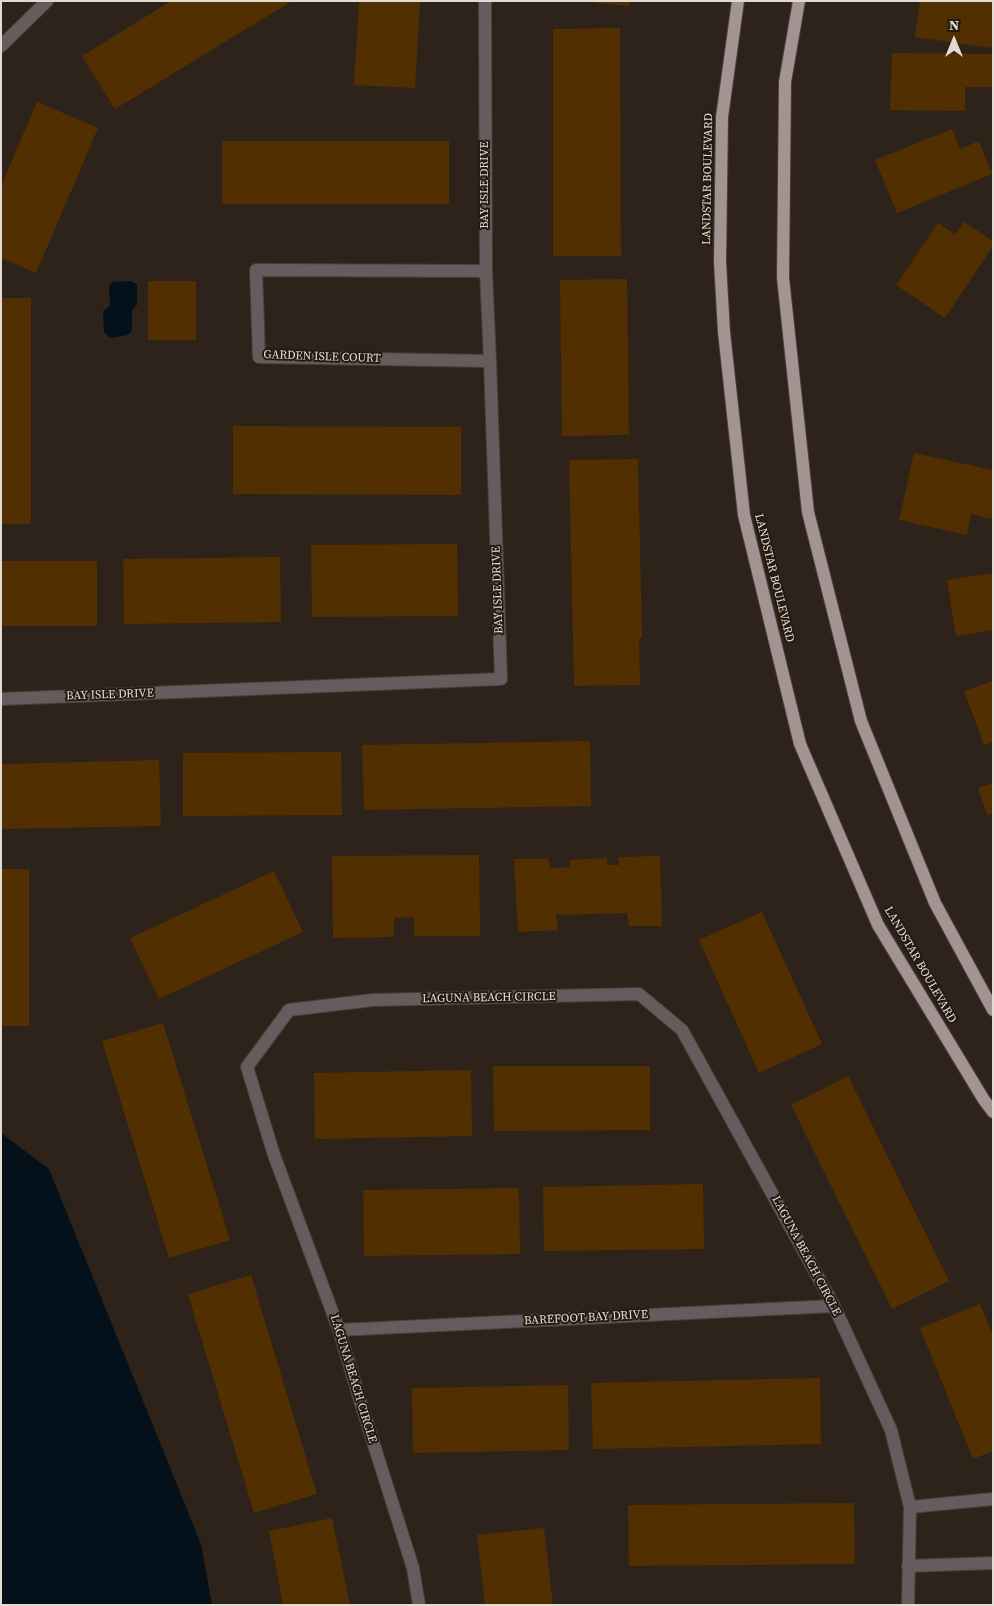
<!DOCTYPE html>
<html>
<head>
<meta charset="utf-8">
<style>
  body { margin:0 }
  #map { position:relative; width:994px; height:1606px; overflow:hidden; background:#2d231a; font-family:"Source Serif 4",serif }
  canvas { display:block }
  .frame { position:absolute; inset:0; border:2px solid #e2dbd4; pointer-events:none }
  .north { position:absolute; left:929px; top:15px; width:50px; height:50px; -webkit-text-stroke:4px #241a10; paint-order:stroke; rotate:0deg; font-size:14px; font-weight:700; line-height:20px; text-align:center; color:#e2dbd4 }
  .north::after { content:''; display:block; margin:auto; width:18px; height:22px; background:#e2dbd4; clip-path:polygon(50% 0,100% 100%,50% 72%,0 100%) }
</style>
</head>
<body>
<div id="map">
<canvas width="994" height="1606"></canvas>
<div class="frame"></div>
<div class="north">N</div>
</div>
<script>
const g = document.querySelector('canvas').getContext('2d');
g.lineJoin = 'round';
function fillPath(path, color) { g.fillStyle = color; g.fill(path, 'evenodd'); }
const toPath = rows => new Path2D(rows.map(r => 'M' + r).join(''));
function stroke(path, color, width, dash) { g.strokeStyle = color; g.lineWidth = width; g.lineCap = dash ? 'butt' : 'round'; g.setLineDash(dash || []); g.stroke(path); }
function drawText(font, color, halo, rows, align = 'center') {
  g.font = font + ' "Source Serif 4",serif'; g.lineWidth = 4; g.setLineDash([]); g.textBaseline = 'middle'; g.strokeStyle = halo; g.fillStyle = color; for (const [text, x, y, turn = 0] of rows) {
    g.save(); g.translate(x, y); g.rotate((+turn || 0) * Math.PI / 180); g.textAlign = isNaN(turn) ? turn : align; if (halo) g.strokeText(text, 0, 0); g.fillText(text, 0, 0); g.restore();
  }
}
const water = toPath([
  [131,281,137,285,137,305,132,310,132,331,128,335,110,338,104,332,103,311,110,306,109,286,112,282],
  [1,1133,49,1169,201,1544,212,1605,1,1605]
]);
const building = toPath([
  [171,1,292,1,115,109,82,56],
  [359,1,420,1,415,88,354,85],
  [597,1,630,1,629,6,597,3],
  [920,1,993,1,993,48,915,37],
  [620,28,621,256,553,256,553,29],
  [892,53,992,54,992,87,965,87,965,111,890,110],
  [37,102,98,128,36,273,1,258,1,186],
  [952,129,960,149,979,141,992,174,897,213,875,160],
  [222,141,449,141,449,204,222,204],
  [964,222,993,241,993,246,945,318,896,285,938,223,955,234],
  [627,279,629,435,562,436,560,280],
  [148,281,196,281,196,340,148,340],
  [1,298,31,298,31,524,1,524],
  [233,426,461,427,461,495,233,494],
  [914,453,993,470,993,512,991,519,971,514,967,535,899,520],
  [638,459,642,638,639,638,640,685,574,686,569,460],
  [457,544,458,616,312,617,311,545],
  [280,557,281,622,124,624,123,559],
  [1,561,97,561,97,626,1,626],
  [993,573,993,630,956,636,947,580],
  [993,681,993,742,984,745,964,691],
  [590,741,591,806,364,810,362,745],
  [341,752,342,815,183,816,183,753],
  [159,760,161,826,1,829,1,764],
  [993,783,993,813,987,815,978,788],
  [479,855,480,936,414,936,414,917,394,918,394,937,333,938,332,856],
  [660,856,662,926,629,926,627,913,556,915,558,930,518,932,514,859,548,859,550,868,571,867,570,860,607,858,607,865,619,865,618,857],
  [1,869,29,869,29,1026,1,1026],
  [274,871,303,932,159,999,130,938],
  [762,912,822,1044,759,1073,699,940],
  [163,1023,230,1240,169,1258,102,1041],
  [493,1066,650,1066,650,1130,494,1131],
  [471,1070,472,1136,315,1139,314,1073],
  [848,1076,949,1281,892,1309,791,1105],
  [703,1184,704,1249,544,1251,543,1187],
  [519,1188,520,1254,364,1256,363,1190],
  [251,1275,317,1494,254,1513,188,1294],
  [980,1304,993,1335,993,1451,973,1459,920,1328],
  [820,1378,821,1444,593,1449,591,1383],
  [568,1385,569,1450,413,1453,412,1388],
  [854,1503,855,1564,629,1566,628,1505],
  [332,1518,350,1605,283,1605,269,1531],
  [544,1528,553,1605,485,1605,477,1535]
]);
const minor = toPath([
  [1,46,47,1],
  [486,271,256,270,259,357,490,361],
  [1,699,501,679,490,361,486,271,485,1],
  [339,1330,834,1306],
  [910,1507,993,1499],
  [908,1566,993,1563],
  [419,1605,413,1568,362,1407,339,1330,274,1155,247,1067,289,1010,373,1000,639,994,682,1030,834,1306,891,1430,910,1507,908,1605]
]);
const major = toPath([
  [738,1,722,117,720,262,724,332,744,515,800,744,878,925,984,1100,993,1112],
  [799,1,785,82,783,278,808,512,861,721,935,903,993,1010]
]);
const streetNames = [
  ["LANDSTAR BOULEVARD",708,179,-89],
  ["BAY ISLE DRIVE",485,185,-90],
  ["GARDEN ISLE COURT",322,357,2],
  ["LANDSTAR BOULEVARD",774,578,76],
  ["BAY ISLE DRIVE",498,590,-92],
  ["BAY ISLE DRIVE",110,695,-2],
  ["LANDSTAR BOULEVARD",920,965,60],
  ["LAGUNA BEACH CIRCLE",489,998,-1],
  ["LAGUNA BEACH CIRCLE",806,1256,62],
  ["BAREFOOT BAY DRIVE",586,1318,-3],
  ["LAGUNA BEACH CIRCLE",353,1379,73]
];
fillPath(water, '#05111a');
fillPath(building, '#522f00');
stroke(minor, '#4a4038', 14);
stroke(major, '#4a4038', 14);
stroke(minor, '#655d5d', 12);
stroke(major, '#a49393', 12);
drawText('12px', '#e2dbd4', '#241a10', streetNames);
</script>
</body>
</html>
